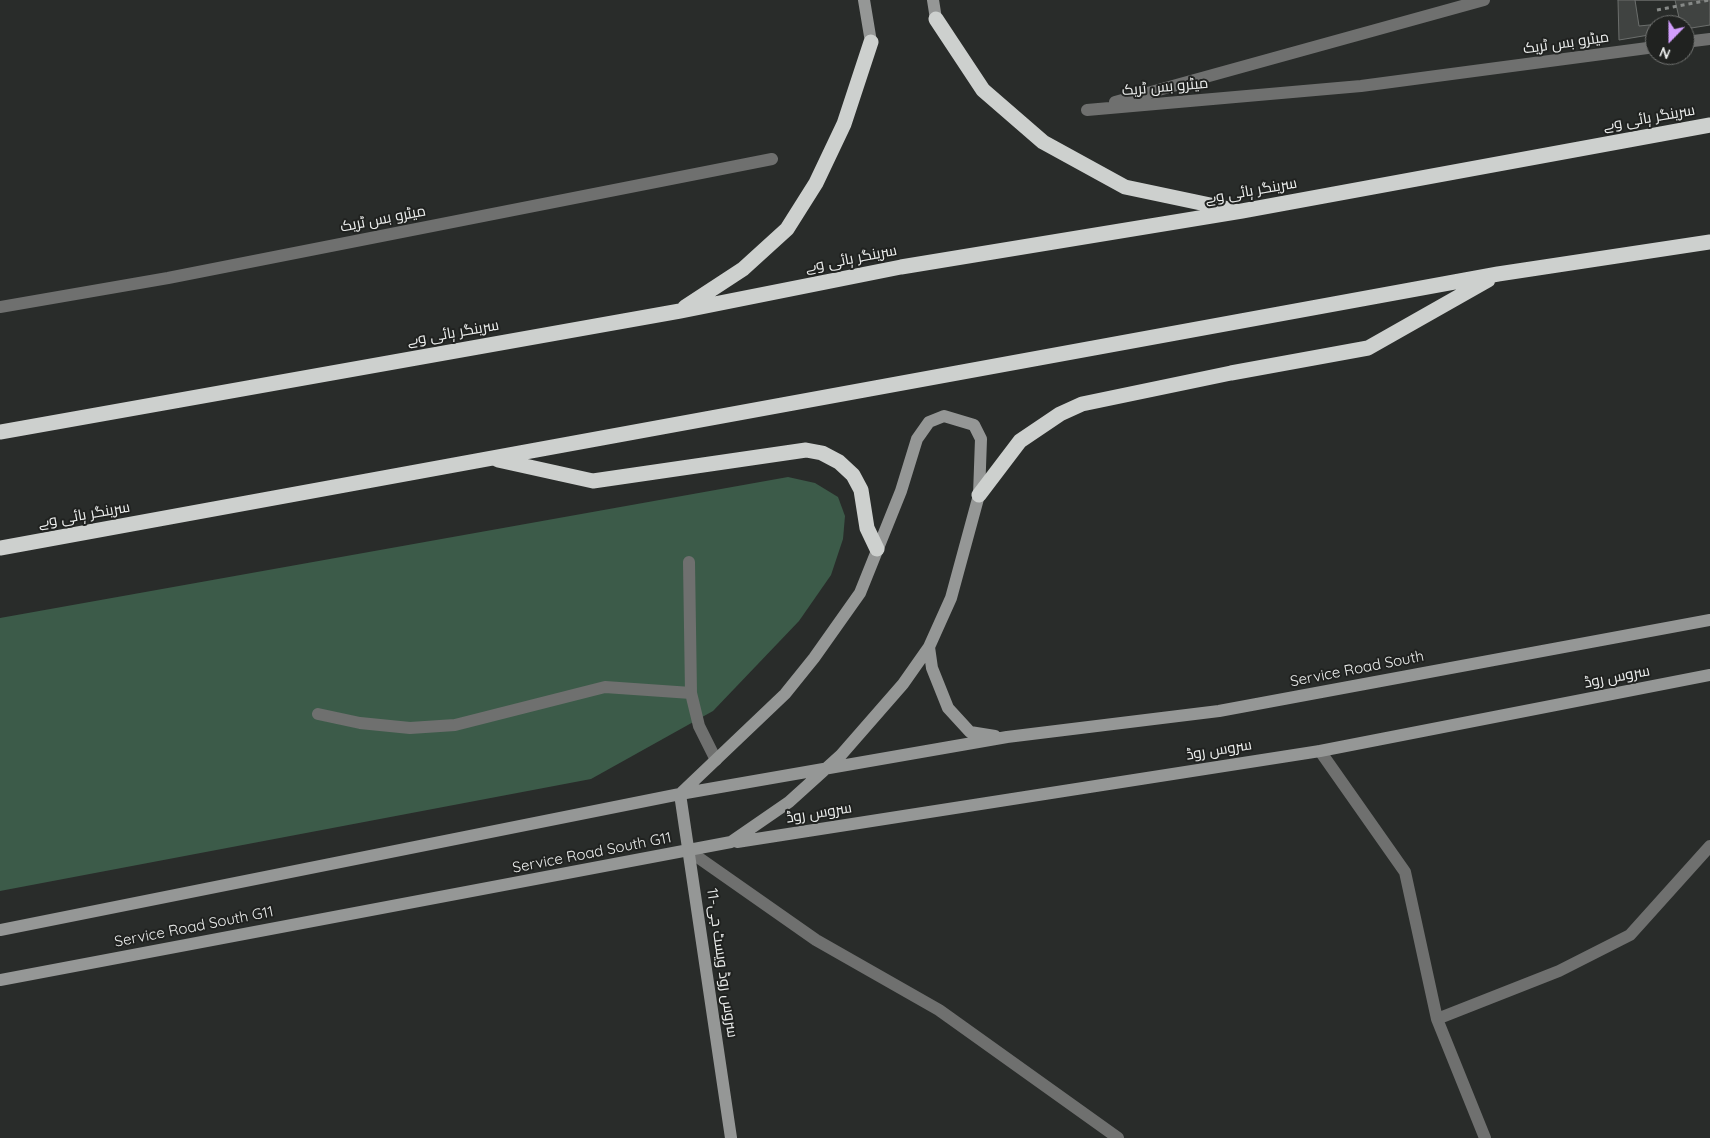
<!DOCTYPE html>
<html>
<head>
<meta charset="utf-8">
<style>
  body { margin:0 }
  #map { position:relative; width:1710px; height:1138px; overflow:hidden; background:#292c2a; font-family:Quicksand,sans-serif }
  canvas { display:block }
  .north { position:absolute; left:1645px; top:15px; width:50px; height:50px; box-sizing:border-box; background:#202220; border:1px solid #727472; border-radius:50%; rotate:202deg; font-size:14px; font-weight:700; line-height:20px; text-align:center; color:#eceeed }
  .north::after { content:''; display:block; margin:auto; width:18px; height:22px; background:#d29dfd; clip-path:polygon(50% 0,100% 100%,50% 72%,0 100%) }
</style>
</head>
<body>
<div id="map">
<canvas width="1710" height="1138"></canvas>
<div class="north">N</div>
</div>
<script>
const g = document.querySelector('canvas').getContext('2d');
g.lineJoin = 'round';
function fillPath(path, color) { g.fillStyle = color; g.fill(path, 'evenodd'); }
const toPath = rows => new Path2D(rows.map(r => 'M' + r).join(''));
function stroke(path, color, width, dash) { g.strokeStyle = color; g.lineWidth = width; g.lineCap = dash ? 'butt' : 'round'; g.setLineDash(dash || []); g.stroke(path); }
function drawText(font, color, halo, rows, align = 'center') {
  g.font = font + ' Quicksand,Cairo,sans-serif'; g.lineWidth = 4; g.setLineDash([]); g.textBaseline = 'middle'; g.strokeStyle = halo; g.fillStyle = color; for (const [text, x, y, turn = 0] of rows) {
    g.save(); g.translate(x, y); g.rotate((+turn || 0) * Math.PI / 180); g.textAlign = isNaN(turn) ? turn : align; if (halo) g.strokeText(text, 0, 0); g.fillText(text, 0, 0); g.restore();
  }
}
const green = toPath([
  [788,477,815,483,838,497,845,516,843,539,831,575,799,621,713,711,591,779,0,891,0,618]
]);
const building = toPath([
  [1618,0,1710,0,1710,25,1685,29,1685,25,1655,25,1655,34,1619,40,1618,0],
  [1635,0,1675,0,1680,22,1639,26,1635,0]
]);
const path = toPath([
  [1657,10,1710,0]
]);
const lane = toPath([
  [1685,42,1710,39],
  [1115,102,1484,0],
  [1087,110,1361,86,1655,47],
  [0,307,168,278,772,159],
  [689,562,691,693,699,726,716,760],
  [318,714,360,723,410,728,455,725,605,687,691,693]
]);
const street = toPath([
  [1320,751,1405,872,1437,1019,1485,1138],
  [689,851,816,940,939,1010,1118,1138],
  [1437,1019,1559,971,1630,935,1710,846]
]);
const secondary = toPath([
  [864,0,871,42],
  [933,0,936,19],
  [929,647,932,668,948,708,970,732,995,736],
  [680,794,731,1138],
  [737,842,1320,751,1710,675],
  [0,930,680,794,1007,737,1219,711,1710,620],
  [0,980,731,842,789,802,841,755,903,684,929,647,951,598,979,495,981,439,974,425,944,416,929,422,917,439,901,491,860,593,814,658,785,694,680,794]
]);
const highway = toPath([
  [936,19,983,90,1043,142,1125,187,1234,210],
  [685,307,743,269,787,229,816,183,844,124,871,42],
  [0,432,680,311,901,267,1242,211,1710,125],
  [498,460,593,481,806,450,822,453,839,462,853,475,861,490,867,528,877,549],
  [979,495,1020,441,1060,414,1082,404,1231,373,1368,348,1488,280],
  [0,548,1498,274,1710,242]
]);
const streetNames = [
  ["میٹرو بس ٹریک",1566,43,-8],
  ["میٹرو بس ٹریک",1165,87,-5],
  ["سرینگر ہائی وے",1649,118,-10],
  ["سرینگر ہائی وے",1251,191,-10],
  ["میٹرو بس ٹریک",383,219,-11],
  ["سرینگر ہائی وے",851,259,-11],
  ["سرینگر ہائی وے",453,333,-10],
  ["سرینگر ہائی وے",84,515,-10],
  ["Service Road South",1357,669,-11],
  ["سروس روڈ",1617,677,-11],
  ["سروس روڈ",1219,750,-9],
  ["سروس روڈ",819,813,-9],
  ["Service Road South G11",592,853,-11],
  ["Service Road South G11",194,927,-11],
  ["سروس روڈ ویسٹ جی-11",722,963,82]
];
fillPath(green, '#3c5b49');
fillPath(building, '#404341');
stroke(building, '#6c6f6d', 1);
stroke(path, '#868987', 3, [4, 4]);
stroke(lane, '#6f706f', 12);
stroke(street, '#6f706f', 12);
stroke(secondary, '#959796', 12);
stroke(highway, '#cdd0ce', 15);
drawText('15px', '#eceeed', '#202220', streetNames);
</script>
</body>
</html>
